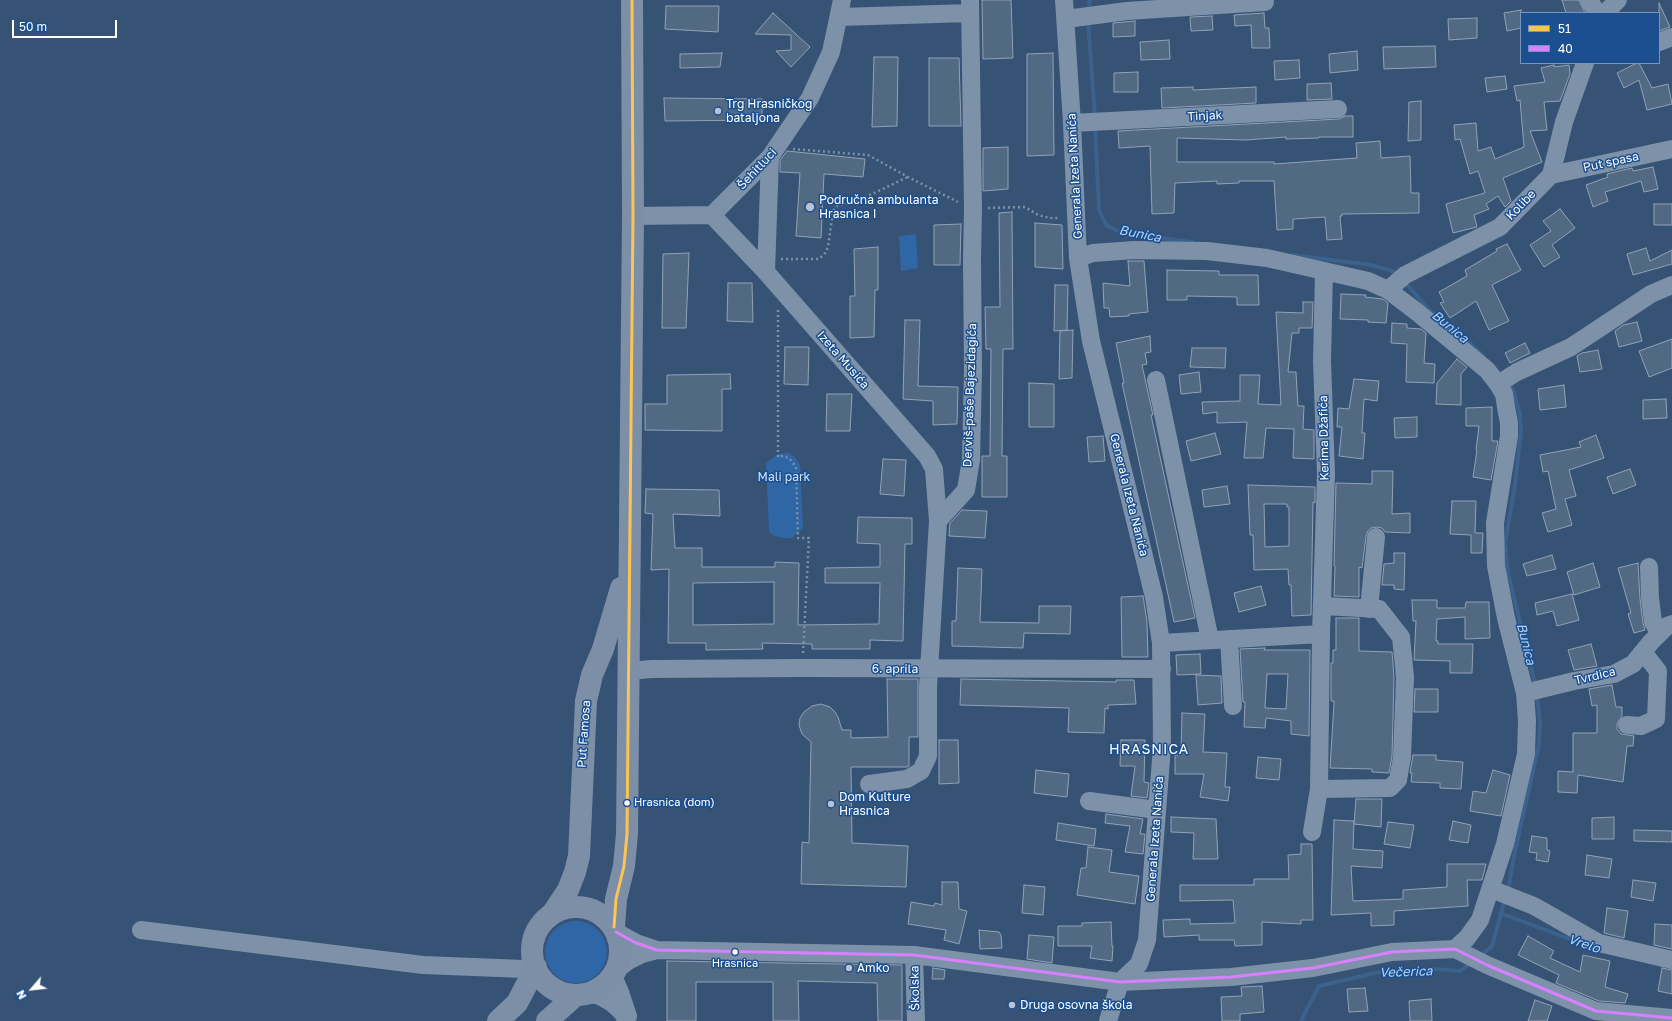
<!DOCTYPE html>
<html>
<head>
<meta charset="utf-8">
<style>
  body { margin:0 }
  #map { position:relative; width:1672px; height:1021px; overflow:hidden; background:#365274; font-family:"Golos Text",sans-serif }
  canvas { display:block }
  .legend { position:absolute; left:1520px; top:12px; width:140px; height:52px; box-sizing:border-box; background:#1b4f8f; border:1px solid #7695bc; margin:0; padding:5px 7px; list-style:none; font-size:12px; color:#fff }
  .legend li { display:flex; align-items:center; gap:8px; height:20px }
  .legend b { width:20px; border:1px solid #7695bc }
  .north { position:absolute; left:12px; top:969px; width:40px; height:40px; -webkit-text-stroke:3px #1b4f8f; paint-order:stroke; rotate:242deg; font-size:11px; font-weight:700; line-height:16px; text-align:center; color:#fff }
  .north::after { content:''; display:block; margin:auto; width:14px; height:18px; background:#fff; clip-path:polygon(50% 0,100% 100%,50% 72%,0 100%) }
  .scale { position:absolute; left:12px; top:20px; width:105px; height:18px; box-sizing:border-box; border:2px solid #fff; border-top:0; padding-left:5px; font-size:12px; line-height:14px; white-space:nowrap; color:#fff; -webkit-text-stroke:3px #1b4f8f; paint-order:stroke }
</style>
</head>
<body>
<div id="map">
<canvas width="1672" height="1021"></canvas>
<ul class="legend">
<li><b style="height:5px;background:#fcc553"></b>51</li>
<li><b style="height:5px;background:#d880ff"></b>40</li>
</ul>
<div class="north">N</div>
<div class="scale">50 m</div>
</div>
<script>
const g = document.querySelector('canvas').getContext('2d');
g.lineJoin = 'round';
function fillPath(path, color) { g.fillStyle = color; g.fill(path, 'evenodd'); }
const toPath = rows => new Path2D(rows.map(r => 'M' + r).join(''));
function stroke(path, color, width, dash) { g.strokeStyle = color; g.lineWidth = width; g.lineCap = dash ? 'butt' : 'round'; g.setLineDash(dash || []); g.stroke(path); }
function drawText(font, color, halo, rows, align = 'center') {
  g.font = font + ' "Golos Text",sans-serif'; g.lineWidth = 3; g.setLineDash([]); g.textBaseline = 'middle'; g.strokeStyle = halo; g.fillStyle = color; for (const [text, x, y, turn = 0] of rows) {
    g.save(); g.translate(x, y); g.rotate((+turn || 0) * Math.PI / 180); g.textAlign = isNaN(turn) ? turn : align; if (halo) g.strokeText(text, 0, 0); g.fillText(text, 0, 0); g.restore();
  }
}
const green = toPath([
  [916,234,918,268,901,271,899,236],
  [788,453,794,456,800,465,803,528,792,538,783,538,774,536,769,532,766,463,778,454],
  '545 952a31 31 0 1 1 62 0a31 31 0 1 1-62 0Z'
]);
const stream = toPath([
  [1088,11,1090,0],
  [1088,20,1095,117],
  [1095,126,1099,210,1106,225,1122,233,1192,242],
  [1292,255,1371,265,1392,271,1398,275],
  [1404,281,1429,310,1460,333,1483,356],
  [1508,383,1513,390,1520,414,1521,431,1515,485,1505,544,1508,573,1536,687],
  [1508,891,1514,856,1539,744,1540,724,1537,695],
  [1500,913,1586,945],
  [1480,957,1492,946,1504,903],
  [1301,1021,1319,986,1380,972,1436,969,1460,971,1471,963]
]);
const building = toPath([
  [982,0,1011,0,1013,58,983,59,982,0],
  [1562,0,1579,0,1585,13,1566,13,1562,0],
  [1659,3,1670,27,1659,31,1659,3],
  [666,6,719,6,718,32,665,29,666,6],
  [1521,10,1521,28,1507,31,1504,13,1521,10],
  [773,13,810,47,791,67,776,51,791,50,791,35,755,34,773,13],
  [1264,13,1265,28,1269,28,1270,48,1252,48,1251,25,1235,26,1234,15,1264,13],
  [1212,16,1213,30,1191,31,1190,17,1212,16],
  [1477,18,1477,38,1449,40,1448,19,1477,18],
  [1135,21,1135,36,1113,37,1113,23,1135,21],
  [1169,40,1170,59,1141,60,1140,42,1169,40],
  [1435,46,1436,67,1384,69,1383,47,1435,46],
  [1357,51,1358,70,1330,73,1329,54,1357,51],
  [722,53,720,67,680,68,680,54,722,53],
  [1053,53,1054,155,1027,156,1027,54,1053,53],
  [874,57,898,57,897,126,872,127,874,57],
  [929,58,959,58,961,126,929,126,929,58],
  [1299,60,1300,78,1275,80,1274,61,1299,60],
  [1637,63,1639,63,1652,88,1668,84,1672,104,1647,110,1639,80,1624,88,1617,73,1637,63],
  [1554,65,1554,67,1569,65,1570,74,1560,101,1544,102,1547,130,1530,131,1542,162,1503,178,1511,201,1505,207,1498,196,1486,204,1489,209,1474,215,1477,227,1453,233,1446,204,1485,193,1478,171,1470,174,1460,139,1455,140,1454,125,1476,123,1478,151,1491,147,1495,159,1524,147,1520,100,1517,101,1514,86,1545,82,1541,68,1554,65],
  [1138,72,1138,92,1114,92,1114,73,1138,72],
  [1505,76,1507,89,1487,92,1485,78,1505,76],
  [1331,83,1332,99,1307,100,1307,84,1331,83],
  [1193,87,1193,90,1256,87,1256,103,1162,108,1161,88,1193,87],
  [664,98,762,99,762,120,665,121,664,98],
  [1421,101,1421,140,1408,141,1409,102,1421,101],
  [1345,116,1353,116,1353,137,1319,137,1319,138,1286,139,1286,137,1246,140,1177,138,1177,162,1274,162,1274,164,1357,158,1356,143,1380,141,1381,158,1410,156,1411,193,1419,193,1419,213,1342,214,1342,216,1340,216,1342,239,1327,240,1325,217,1293,219,1293,229,1277,230,1274,181,1239,181,1239,183,1217,184,1217,181,1175,183,1174,213,1152,214,1150,146,1119,148,1118,131,1339,119,1345,116],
  [1008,147,1008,189,983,191,983,148,1008,147],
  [787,151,865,159,863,177,824,174,821,238,796,236,800,173,780,172,780,160,787,151],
  [1653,167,1658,189,1644,192,1641,181,1605,192,1608,201,1593,207,1586,185,1608,177,1607,174,1632,168,1633,171,1653,167],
  [1654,204,1672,204,1672,225,1654,225,1654,204],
  [1560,209,1575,228,1552,245,1560,257,1544,267,1530,245,1551,231,1543,221,1560,209],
  [1012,212,1013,349,1003,349,1002,456,1007,456,1007,497,982,497,982,456,990,456,991,349,986,349,985,307,1000,307,999,213,1012,212],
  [1035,223,1062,225,1063,269,1035,267,1035,223],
  [961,224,960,265,934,265,934,225,961,224],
  [1507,244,1521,270,1492,285,1509,321,1489,330,1476,301,1450,318,1440,303,1444,302,1439,292,1467,276,1465,270,1497,251,1496,249,1507,244],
  [878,247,878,290,875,290,874,337,850,338,850,296,855,296,854,249,878,247],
  [1646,248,1650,261,1672,250,1672,264,1633,275,1627,254,1646,248],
  [689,253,686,328,662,328,663,254,689,253],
  [1128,261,1144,261,1148,312,1129,314,1129,316,1110,317,1109,308,1104,308,1103,283,1130,286,1128,261],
  [1167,270,1219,271,1219,275,1258,275,1259,305,1237,305,1237,297,1187,296,1187,300,1167,300,1167,270],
  [728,283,752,283,753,322,727,321,728,283],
  [1055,285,1068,285,1067,330,1054,331,1055,285],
  [1341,294,1366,295,1365,297,1383,299,1388,303,1386,323,1368,322,1368,320,1340,319,1341,294],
  [1303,302,1313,302,1312,328,1299,328,1299,333,1292,333,1288,372,1296,372,1298,406,1304,406,1303,429,1314,430,1314,459,1293,458,1294,429,1266,428,1263,458,1244,458,1247,422,1217,423,1217,412,1203,414,1202,402,1240,401,1240,375,1260,375,1258,404,1281,405,1276,312,1303,313,1303,302],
  [905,320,920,320,918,386,958,387,957,424,933,425,933,401,903,399,905,320],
  [1637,322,1642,341,1619,347,1615,331,1623,325,1637,322],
  [1392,323,1407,324,1407,328,1421,329,1426,333,1424,363,1435,364,1434,383,1406,382,1407,344,1391,343,1392,323],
  [1073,330,1072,378,1059,379,1060,331,1073,330],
  [1150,336,1151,352,1145,353,1147,364,1142,365,1153,415,1151,415,1195,618,1174,622,1122,383,1124,383,1116,343,1150,336],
  [1672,339,1672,368,1649,377,1639,351,1672,339],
  [1525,343,1530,353,1510,363,1505,353,1525,343],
  [785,347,809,347,808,385,784,384,785,347],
  [1192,348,1226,348,1225,368,1190,367,1192,348],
  [1598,350,1602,369,1580,372,1577,356,1582,353,1598,350],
  [1457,359,1467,367,1461,374,1461,405,1436,404,1437,383,1457,359],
  [1199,372,1201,392,1181,394,1179,375,1199,372],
  [730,374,731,389,722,389,722,431,645,430,645,404,667,404,667,375,730,374],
  [1354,379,1379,381,1377,401,1364,399,1362,433,1365,433,1363,459,1339,456,1342,427,1337,427,1338,408,1349,409,1354,379],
  [1029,383,1054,384,1054,427,1029,427,1029,383],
  [1564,385,1566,407,1540,410,1538,389,1564,385],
  [827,394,852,394,850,431,826,431,827,394],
  [1666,399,1667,418,1643,419,1643,400,1666,399],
  [1492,407,1492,441,1498,441,1491,480,1473,477,1477,450,1476,450,1479,426,1466,426,1466,408,1492,407],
  [1417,417,1417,437,1395,438,1394,418,1417,417],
  [1215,433,1221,454,1191,461,1186,441,1215,433],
  [1596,435,1604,458,1569,470,1576,496,1565,499,1572,525,1548,532,1542,513,1556,509,1548,471,1543,472,1540,455,1581,447,1579,442,1596,435],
  [1103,436,1105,461,1089,462,1087,437,1103,436],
  [883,459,906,460,904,496,880,494,883,459],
  [1630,469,1636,485,1613,494,1607,477,1630,469],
  [1372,471,1393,471,1392,514,1410,513,1410,533,1385,532,1382,528,1377,527,1371,528,1368,531,1366,536,1362,568,1359,567,1359,597,1334,596,1335,566,1334,566,1336,483,1372,484,1372,471],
  [1248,485,1315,487,1315,503,1313,502,1311,615,1292,616,1291,585,1289,585,1288,569,1254,570,1253,535,1250,535,1248,485],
  [1264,504,1287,504,1287,507,1289,507,1289,546,1265,547,1264,504],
  [1227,486,1230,504,1204,507,1202,490,1227,486],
  [646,489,719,490,720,516,673,514,675,548,702,548,702,567,775,567,775,562,799,563,798,625,879,624,880,583,825,583,825,568,880,567,880,544,857,543,858,517,912,518,912,544,905,544,903,641,870,640,870,649,812,649,812,644,762,643,763,649,706,650,706,643,668,643,669,569,651,570,653,514,645,513,646,489],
  [774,582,774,624,693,625,693,583,774,582],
  [1452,501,1476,501,1475,533,1483,533,1482,553,1471,553,1471,535,1450,534,1452,501],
  [962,510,987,511,985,538,949,536,950,523,962,510],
  [1394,553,1405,553,1404,590,1394,589,1394,585,1382,585,1384,564,1394,563,1394,553],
  [1552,555,1556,569,1527,576,1523,564,1552,555],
  [1593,563,1600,587,1574,595,1567,572,1593,563],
  [1638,563,1640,599,1643,623,1645,630,1634,633,1628,614,1631,613,1618,568,1638,563],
  [958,568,982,569,980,622,1039,623,1039,606,1071,606,1070,634,1024,633,1023,648,952,646,952,621,956,621,958,568],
  [1261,586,1266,605,1239,612,1234,593,1261,586],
  [1572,594,1579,620,1557,626,1553,611,1537,615,1535,603,1572,594],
  [1143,596,1147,622,1148,657,1122,657,1121,597,1143,596],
  [1412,600,1437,600,1437,608,1465,608,1466,602,1489,602,1490,638,1465,639,1465,617,1437,619,1436,641,1438,641,1438,644,1473,644,1472,673,1450,673,1450,661,1414,660,1416,621,1413,621,1412,600],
  [1336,618,1359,618,1359,651,1392,652,1394,677,1392,756,1389,773,1372,772,1372,769,1330,768,1334,703,1334,701,1331,701,1331,663,1333,663,1333,650,1336,650,1336,618],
  [1591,644,1597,666,1574,670,1568,650,1591,644],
  [1265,648,1264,650,1310,650,1309,736,1291,734,1291,721,1266,718,1265,728,1244,727,1245,702,1243,702,1240,649,1265,648],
  [1267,674,1288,674,1286,709,1265,708,1267,674],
  [1200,654,1201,674,1177,675,1176,655,1200,654],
  [1196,675,1221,676,1222,703,1198,705,1196,675],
  [887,679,918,679,918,737,909,737,909,766,907,767,851,767,852,843,908,846,906,887,801,884,802,842,809,843,811,742,802,734,799,725,800,718,804,712,812,706,821,704,830,707,835,712,838,717,842,730,851,730,851,738,888,737,887,679],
  [961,679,1116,682,1116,680,1134,680,1136,704,1108,705,1108,709,1105,708,1104,733,1068,732,1069,708,960,705,961,679],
  [1612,685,1616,707,1622,707,1622,716,1617,724,1617,729,1621,734,1634,736,1633,746,1627,746,1623,782,1578,775,1577,793,1558,792,1558,771,1573,772,1573,733,1597,733,1597,705,1592,706,1589,689,1612,685],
  [1415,689,1438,689,1438,712,1414,712,1415,689],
  [1182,713,1205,714,1203,752,1227,753,1225,787,1230,787,1228,801,1200,797,1204,774,1175,774,1175,755,1181,755,1182,713],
  [939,740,958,740,959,783,939,784,939,740],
  [1121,740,1145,740,1144,782,1149,783,1147,798,1131,796,1135,766,1120,766,1121,740],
  [1413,755,1436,755,1436,760,1463,762,1461,789,1440,788,1440,783,1411,782,1412,773,1410,773,1413,755],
  [1258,757,1281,759,1279,780,1256,778,1258,757],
  [1036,770,1069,774,1067,797,1034,793,1036,770],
  [1493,770,1510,775,1501,816,1470,811,1473,791,1486,793,1493,770],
  [1356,799,1382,799,1381,827,1354,824,1356,799],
  [1106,814,1143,819,1140,834,1145,834,1143,854,1125,852,1130,826,1105,823,1106,814],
  [1171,817,1216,819,1218,859,1193,859,1194,833,1171,832,1171,817],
  [1614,817,1614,839,1592,839,1592,818,1614,817],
  [1334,820,1354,821,1353,849,1383,851,1382,868,1351,866,1353,901,1403,899,1403,890,1447,887,1447,864,1486,864,1482,880,1467,880,1468,906,1394,911,1394,925,1371,926,1371,913,1331,915,1334,820],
  [1453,821,1471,825,1468,843,1449,840,1453,821],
  [1388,822,1414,825,1410,848,1384,844,1388,822],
  [1058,823,1096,829,1094,846,1056,840,1058,823],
  [1634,830,1672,831,1672,842,1634,841,1634,830],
  [1532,836,1547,838,1547,850,1550,851,1548,862,1536,860,1537,853,1529,852,1532,836],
  [1301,844,1312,844,1313,920,1301,920,1301,924,1262,922,1262,945,1235,946,1234,940,1199,940,1199,935,1164,937,1163,920,1190,919,1190,924,1235,923,1233,900,1180,901,1180,885,1254,885,1254,879,1289,879,1288,855,1301,854,1301,844],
  [1088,847,1112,850,1109,872,1139,876,1135,904,1077,895,1081,868,1086,868,1088,847],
  [1587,855,1612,859,1609,878,1585,875,1587,855],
  [1633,880,1656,883,1653,901,1631,897,1633,880],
  [942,882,958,882,959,909,967,911,959,944,944,940,946,930,908,924,911,902,934,906,935,903,942,905,942,882],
  [1024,885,1045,887,1043,915,1022,913,1024,885],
  [1607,908,1628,911,1624,938,1604,933,1607,908],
  [1111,922,1112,946,1113,946,1112,961,1090,958,1092,946,1058,946,1058,926,1082,926,1082,923,1111,922],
  [1655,924,1672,925,1672,949,1654,945,1655,924],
  [979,930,999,932,1001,935,1002,948,980,949,979,930],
  [1029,935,1054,937,1052,963,1027,959,1029,935],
  [1528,936,1554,951,1550,958,1580,972,1583,955,1610,961,1605,987,1628,994,1625,1003,1599,1001,1556,983,1559,975,1518,955,1528,936],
  [667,961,902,965,902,1021,878,1021,877,983,798,981,799,1021,773,1021,773,982,696,982,696,1021,667,1021,667,961],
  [933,968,945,970,944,979,932,979,933,968],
  [1662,968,1672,970,1672,994,1658,991,1662,968],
  [1262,986,1264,1012,1240,1014,1240,1021,1222,1021,1221,997,1242,996,1241,987,1262,986],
  [1365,988,1368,1011,1349,1012,1347,989,1365,988],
  [1431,999,1432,1021,1410,1021,1409,1001,1431,999],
  [1535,1000,1552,1006,1547,1021,1528,1021,1535,1000]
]);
const path = toPath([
  [793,149,868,155,908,177,958,202],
  [988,208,1025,207,1038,215,1050,218,1060,218],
  [781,259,818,259,824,255,828,247,833,211,837,206,857,201,908,177],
  [778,310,778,457,781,456,789,458,796,467,798,538,809,538,803,653]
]);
const minor = toPath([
  [1064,0,1072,123,1078,258,1091,341,1154,597,1161,643,1162,747,1147,940,1139,964,1120,982,1108,1021],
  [1589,0,1597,13],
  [1605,13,1618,0],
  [839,17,970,13],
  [1066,19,1127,11,1265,2],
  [1659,42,1672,37],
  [1072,123,1338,109],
  [1551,175,1672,149],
  [712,215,766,272,927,456,934,469,938,521],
  [633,216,712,215,770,157,810,98,831,52,842,0],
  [1078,258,1093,253,1134,250,1207,251,1267,258,1368,281,1388,290,1417,312,1487,370,1498,384,1504,394,1506,407,1509,423,1509,436,1495,523,1496,566,1506,618,1525,693,1527,721,1526,754,1505,844,1480,920,1467,938,1455,949],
  [766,272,770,157],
  [1388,290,1405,275,1500,227,1551,175,1564,122,1585,63],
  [1156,380,1210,640],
  [1498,384,1517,372,1571,347,1651,294,1672,285],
  [1649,567,1650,598,1653,622,1659,633],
  [1323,606,1379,609,1401,637,1405,677,1402,757,1398,780,1390,788,1319,789,1321,634,1326,474,1322,361,1324,271],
  [1369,609,1376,537],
  [1229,639,1233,706],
  [1161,643,1321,634],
  [628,671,652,669,802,668,1162,669],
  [1525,693,1574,681,1614,674,1633,664,1651,642,1667,626,1672,624],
  [1627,725,1641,726,1656,719,1658,671,1643,652],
  [869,784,907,779,921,771,928,756,928,687,938,521,966,490,971,460,973,370,972,260,973,208,970,0],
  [1089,801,1157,810],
  [1312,832,1319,789],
  [1491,889,1534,906,1599,943,1672,960],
  [141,930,423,965,524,969,535,965],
  [616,932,636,943,657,950,914,955,1120,982,1231,977,1313,968,1392,952,1455,949,1487,965,1596,1011,1672,1018],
  [914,955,916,1021],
  [616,970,628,961,642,954,657,950],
  [613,976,620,992,628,1016],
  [587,993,600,996,612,1003,622,1012,627,1021]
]);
const major = toPath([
  '532 951a44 44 0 1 1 88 0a44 44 0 1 1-88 0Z',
  [552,914,568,890,575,872,579,856,586,701,592,675,603,649,621,588],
  [614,927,616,899,624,866,627,834,633,216,632,0],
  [498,1021,517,1003,536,967],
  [547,1021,576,995]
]);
const bus1 = toPath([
  [614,927,616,899,624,866,627,834,633,216,632,0]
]);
const bus2 = toPath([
  [616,932,636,943,657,950,914,955,1120,982,1231,977,1313,968,1392,952,1455,949,1487,965,1596,1011,1672,1018]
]);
const markers = [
  [718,111,4,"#b9c2ce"],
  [810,207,5,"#b9c2ce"],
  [627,803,3.5,"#fff"],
  [831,804,4,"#b9c2ce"],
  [735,952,3.5,"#fff"],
  [849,968,4,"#b9c2ce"],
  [1012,1005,4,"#b9c2ce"]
];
const busNames = [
  ["Hrasnica (dom)",634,803],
  ["Hrasnica",735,964,"center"]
];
const poiNames = [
  ["Trg Hrasničkog",726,104],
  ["bataljona",726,118],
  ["Područna ambulanta",819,200],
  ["Hrasnica I",819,214],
  ["Dom Kulture",839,797],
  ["Hrasnica",839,811],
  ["Amko",857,968],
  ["Druga osovna škola",1020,1005]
];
const streetNames = [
  ["Tinjak",1205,116,-3],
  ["Put spasa",1611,162,-12],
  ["Šehitluci",757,169,-47],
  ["Generala Izeta Nanića",1075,176,-93],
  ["Kolibe",1521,205,-46],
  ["Izeta Musića",843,360,49],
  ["Derviš-paše Bajezidagića",970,395,-88],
  ["Kerima Džafića",1324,438,-91],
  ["Generala Izeta Nanića",1129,495,76],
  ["6. aprila",895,669,1],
  ["Tvrdica",1595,676,-13],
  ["Put Famosa",584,734,-86],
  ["Generala Izeta Nanića",1155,839,-86],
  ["Školska",915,988,-91]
];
const parkNames = [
  ["Mali park",784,477]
];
const waterNames = [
  ["Bunica",1140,234,11],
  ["Bunica",1450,327,39],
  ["Bunica",1526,644,76],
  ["Vrelo",1584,944,19],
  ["Večerica",1406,972,-2]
];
const quarterNames = [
  ["HRASNICA",1149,750]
];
fillPath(green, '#2f66a5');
stroke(stream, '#3b618d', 4);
fillPath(building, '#526984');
stroke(building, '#92a2b6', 1);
stroke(path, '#7d92a8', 2.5, [2, 3]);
stroke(minor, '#7d92a8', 18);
stroke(major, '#7d8ea7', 22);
stroke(bus1, '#fcc553', 3);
stroke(bus2, '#d880ff', 3);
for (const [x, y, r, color] of markers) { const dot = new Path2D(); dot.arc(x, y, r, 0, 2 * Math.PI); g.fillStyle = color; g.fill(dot); stroke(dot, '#1b4f8f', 1.5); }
drawText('11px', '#fff', '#1b4f8f', busNames, 'left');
drawText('12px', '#fff', '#1b4f8f', poiNames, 'left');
drawText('12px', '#fff', '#1b4f8f', streetNames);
drawText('12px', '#cfe3fa', '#1b4f8f', parkNames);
drawText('italic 13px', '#b5d3f5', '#1b4f8f', waterNames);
g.letterSpacing = '1px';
drawText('14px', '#fff', '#1b4f8f', quarterNames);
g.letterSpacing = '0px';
</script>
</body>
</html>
